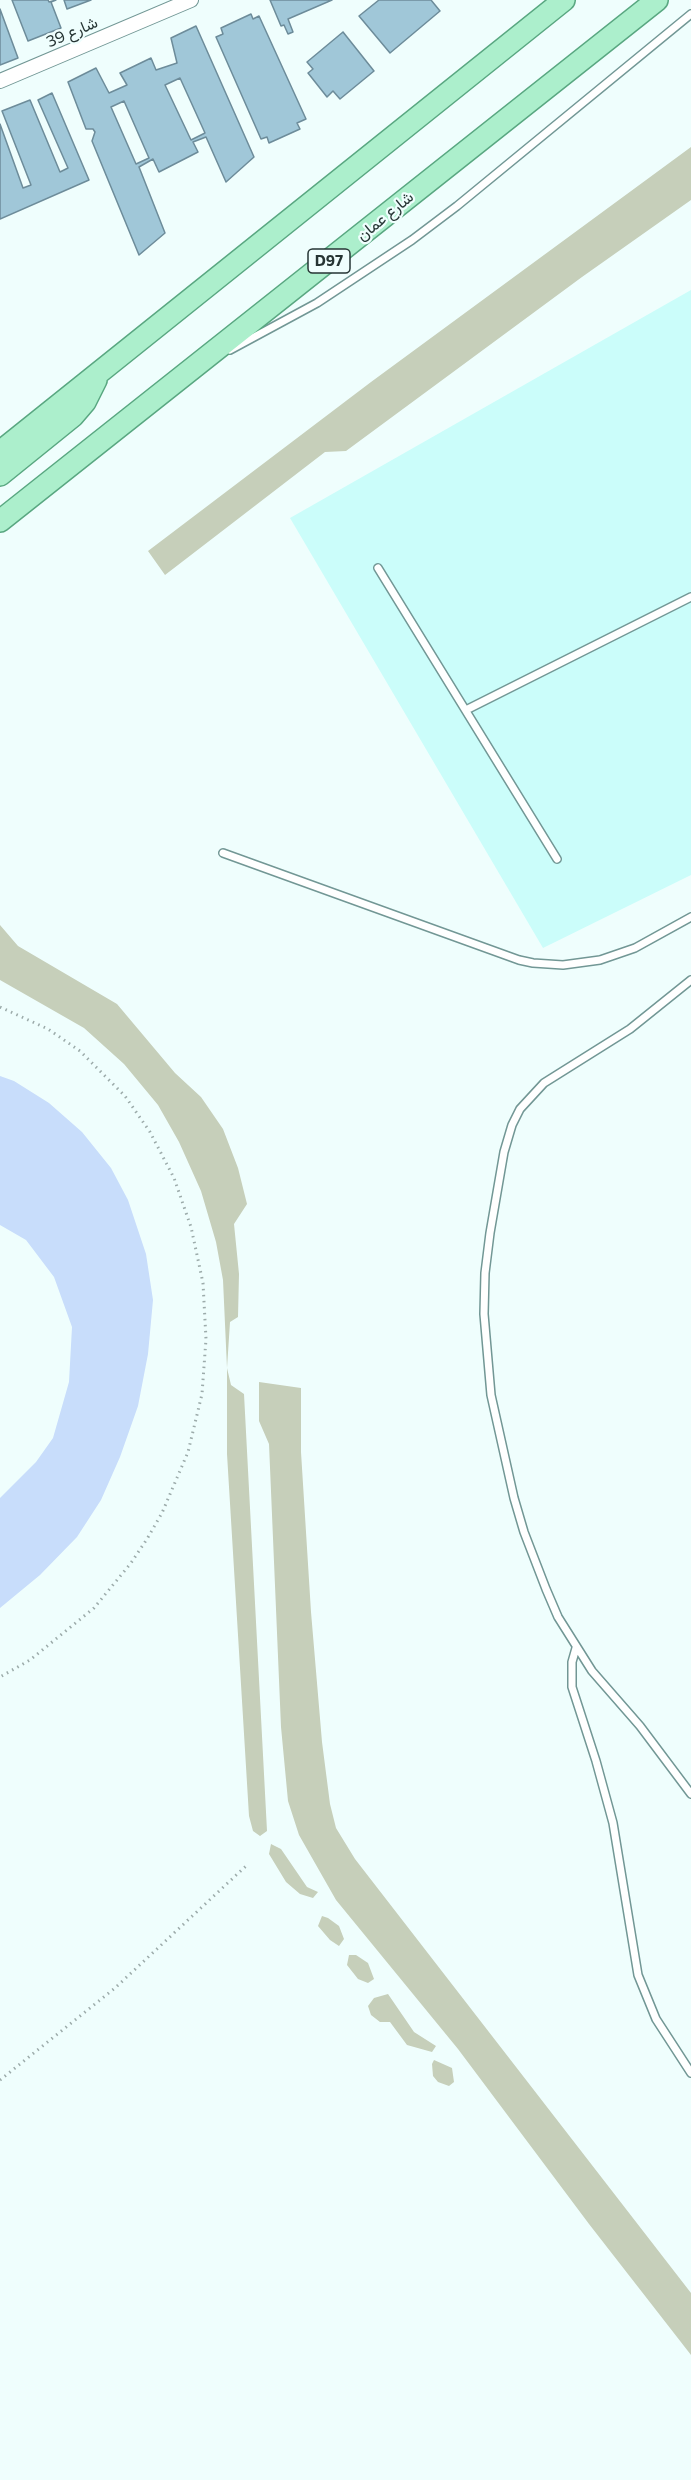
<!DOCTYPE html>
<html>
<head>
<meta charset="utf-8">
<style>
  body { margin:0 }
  canvas { display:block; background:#effefd }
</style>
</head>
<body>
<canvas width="691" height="2480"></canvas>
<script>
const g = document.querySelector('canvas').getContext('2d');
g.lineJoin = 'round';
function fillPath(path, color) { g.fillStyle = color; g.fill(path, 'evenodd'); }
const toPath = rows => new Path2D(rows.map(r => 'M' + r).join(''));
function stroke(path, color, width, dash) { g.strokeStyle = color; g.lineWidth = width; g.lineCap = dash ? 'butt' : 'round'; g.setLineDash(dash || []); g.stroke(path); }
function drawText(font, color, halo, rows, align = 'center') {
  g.font = font + ' Commissioner,Vazirmatn,sans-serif'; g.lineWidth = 4.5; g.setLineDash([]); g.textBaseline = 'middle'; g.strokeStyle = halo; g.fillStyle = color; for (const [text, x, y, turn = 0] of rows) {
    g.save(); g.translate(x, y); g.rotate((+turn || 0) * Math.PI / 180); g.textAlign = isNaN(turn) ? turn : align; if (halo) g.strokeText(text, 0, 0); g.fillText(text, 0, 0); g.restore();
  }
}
const built = toPath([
  [691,290,691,875,543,948,290,518]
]);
const green = toPath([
  [691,147,691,200,582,277,346,451,325,452,165,575,148,551,371,382],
  [0,925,18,946,117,1004,175,1073,201,1097,223,1129,238,1168,247,1204,234,1224,239,1274,238,1317,230,1322,227,1368,231,1385,244,1394,267,1831,260,1836,253,1831,249,1816,227,1454,227,1368,223,1280,216,1242,201,1191,179,1142,158,1105,124,1064,84,1028,0,980],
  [259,1382,301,1388,301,1452,311,1612,322,1742,330,1804,336,1828,355,1859,691,2293,691,2355,589,2224,458,2049,336,1900,299,1835,288,1801,281,1727,269,1444,259,1421],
  [271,1844,281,1849,307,1887,318,1892,313,1898,300,1894,286,1882,269,1854],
  [322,1916,328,1918,339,1926,344,1939,339,1946,330,1940,318,1926],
  [349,1955,356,1955,368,1963,374,1979,368,1983,358,1979,347,1965],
  [388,1994,414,2032,436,2046,432,2052,407,2045,390,2022,380,2022,371,2015,368,2006,374,1998],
  [434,2060,452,2068,454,2082,449,2086,438,2082,433,2076,432,2064]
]);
const water = toPath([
  [0,1076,14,1081,49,1103,82,1132,111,1168,128,1200,146,1254,153,1300,148,1354,138,1406,120,1457,101,1500,77,1537,40,1575,0,1608,0,1498,36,1462,53,1438,69,1382,72,1327,54,1277,26,1240,0,1225]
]);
const building = toPath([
  [12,0,48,0,49,2,56,0,51,2,61,28,28,41,12,0],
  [64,0,91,0,67,9,64,0],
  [270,0,332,0,288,19,293,32,288,34,284,25,281,26,270,0],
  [379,0,431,0,440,11,390,53,359,16,379,0],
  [0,9,18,58,0,65,0,9],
  [251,14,253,19,259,16,306,119,297,123,300,129,269,143,267,137,261,139,216,37,223,34,221,28,251,14],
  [196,26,254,157,226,182,206,137,193,142,198,152,159,172,153,159,139,167,165,233,139,255,92,141,95,132,93,129,86,129,68,82,96,68,109,93,127,85,120,73,151,58,156,70,177,63,171,38,196,26],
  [180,78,205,133,191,140,165,85,180,78],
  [124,101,149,158,136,164,111,107,124,101],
  [343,32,374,71,340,99,333,91,327,97,308,73,313,69,307,62,343,32],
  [52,93,89,180,0,219,0,124,23,188,31,185,2,111,30,100,60,172,68,168,38,100,52,93]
]);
const path = toPath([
  [0,1007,48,1029,80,1051,125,1096,150,1132,174,1178,191,1227,203,1283,206,1339,202,1394,188,1452,162,1513,147,1539,131,1563,94,1608,30,1660,0,1677],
  [0,2080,115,1988,246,1866]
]);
const lane = toPath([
  [230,350,317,303,412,240,457,206,691,14],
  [378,568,557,859],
  [466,710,691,597],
  [223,853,519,960,533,963,563,965,600,960,635,948,691,917],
  [691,980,630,1029,544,1083,520,1109,512,1125,504,1152,490,1233,485,1273,484,1314,491,1395,514,1498,524,1532,546,1589,558,1617,592,1671,640,1726,691,1794],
  [576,1648,572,1662,572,1687,596,1761,613,1823,638,1975,656,2019,691,2073]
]);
const street = toPath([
  [0,81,191,0]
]);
const primary = toPath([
  [0,452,564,0],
  [0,475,73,416,85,402,96,380],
  [0,521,657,0]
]);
const shields = [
  [329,261,42]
];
const shieldNames = [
  ["D97",329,261]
];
const streetNames = [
  ["شارع 39",72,32,-23],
  ["شارع عمان",385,216,-39]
];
fillPath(built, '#cbfdfa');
fillPath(green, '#c6cfba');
fillPath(water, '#c8ddfb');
fillPath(building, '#a0c7d8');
stroke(building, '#6d8c9a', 1.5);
stroke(lane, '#729795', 10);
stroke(street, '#729795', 16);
stroke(primary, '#59a781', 24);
stroke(path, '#9cabaa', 3, [1.5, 4.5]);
stroke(lane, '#fff', 7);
stroke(street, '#fff', 14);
stroke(primary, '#acefcc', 21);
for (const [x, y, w] of shields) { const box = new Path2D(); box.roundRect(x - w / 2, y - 12, w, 24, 4.5); g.fillStyle = '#effefd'; g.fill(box); stroke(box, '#263534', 1.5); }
drawText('bold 15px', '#263534', null, shieldNames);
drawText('16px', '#263534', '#effefd', streetNames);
</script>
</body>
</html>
